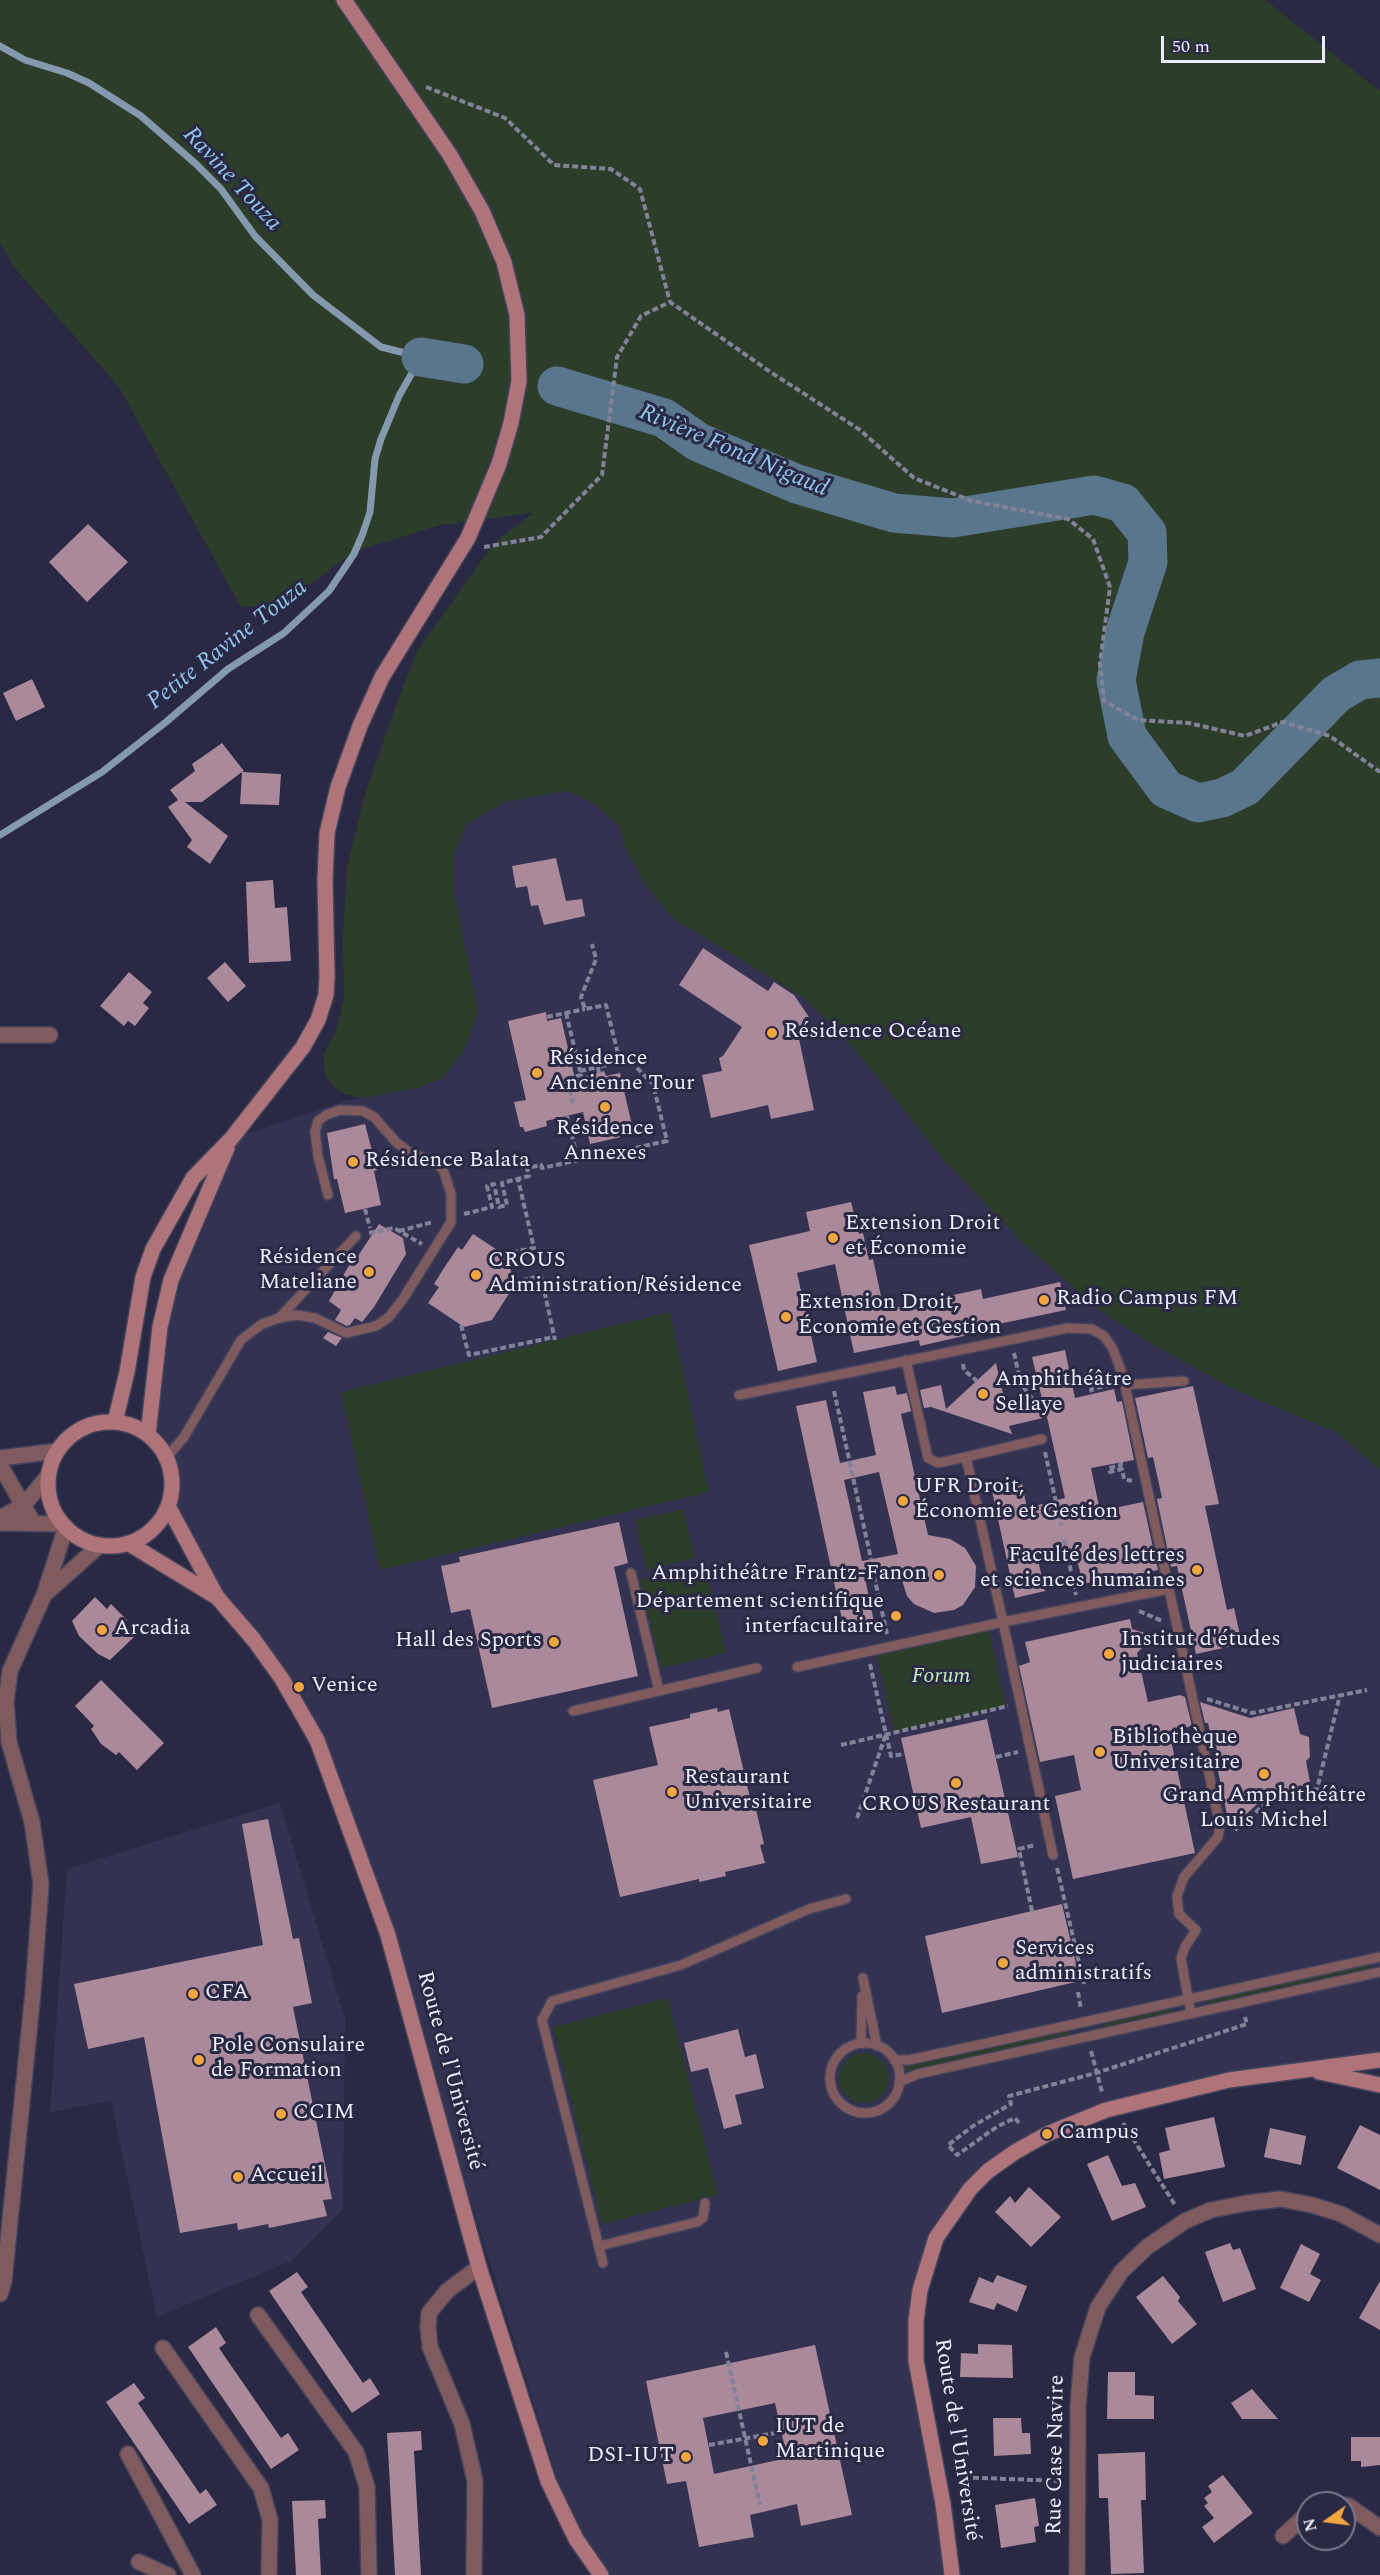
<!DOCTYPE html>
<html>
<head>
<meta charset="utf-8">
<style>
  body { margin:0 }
  #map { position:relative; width:1380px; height:2575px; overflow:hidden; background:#2a2943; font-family:Spectral,serif }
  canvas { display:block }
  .north { position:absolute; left:1296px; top:2491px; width:60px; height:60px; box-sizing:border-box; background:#2a2943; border:2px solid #77778d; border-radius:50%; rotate:256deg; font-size:16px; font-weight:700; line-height:24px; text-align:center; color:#ebecfd }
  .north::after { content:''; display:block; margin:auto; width:21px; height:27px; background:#f1a640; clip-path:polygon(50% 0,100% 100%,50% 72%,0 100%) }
  .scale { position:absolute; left:1161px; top:36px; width:164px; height:27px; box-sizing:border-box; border:3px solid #ebecfd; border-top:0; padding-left:8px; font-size:18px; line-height:21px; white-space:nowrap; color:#ebecfd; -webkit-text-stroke:4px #2a2943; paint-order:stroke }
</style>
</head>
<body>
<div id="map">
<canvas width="1380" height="2575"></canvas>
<div class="north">N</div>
<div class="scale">50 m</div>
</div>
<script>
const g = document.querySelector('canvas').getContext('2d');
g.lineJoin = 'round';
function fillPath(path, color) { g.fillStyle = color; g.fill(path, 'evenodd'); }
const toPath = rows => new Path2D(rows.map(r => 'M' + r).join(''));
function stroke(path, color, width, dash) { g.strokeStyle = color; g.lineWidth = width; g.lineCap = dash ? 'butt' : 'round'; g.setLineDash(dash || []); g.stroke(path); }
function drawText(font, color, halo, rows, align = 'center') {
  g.font = font + ' Spectral,serif'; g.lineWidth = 6; g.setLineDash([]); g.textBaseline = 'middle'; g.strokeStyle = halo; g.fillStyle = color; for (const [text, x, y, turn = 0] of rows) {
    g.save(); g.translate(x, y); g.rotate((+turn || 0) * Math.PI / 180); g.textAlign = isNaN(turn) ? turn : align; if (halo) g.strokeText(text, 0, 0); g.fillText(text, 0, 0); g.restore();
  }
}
const built = toPath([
  [567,791,592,802,619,826,625,847,646,886,674,919,804,998,839,1032,886,1087,941,1157,1022,1242,1099,1310,1154,1345,1233,1389,1338,1433,1380,1470,1380,2060,1106,2110,988,2171,936,2239,916,2320,952,2575,602,2575,576,2539,388,1935,317,1740,168,1506,172,1485,170,1471,158,1445,148,1435,160,1327,231,1139,345,1101,418,1088,478,1012,454,893,454,854,467,824,505,802],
  [280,1803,345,2019,343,2209,291,2261,157,2317,111,2101,50,2112,67,1869]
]);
const green = toPath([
  [0,0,1265,0,1380,91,1380,1470,1338,1433,1233,1389,1154,1345,1099,1310,1022,1242,941,1157,886,1087,839,1032,804,998,674,919,646,886,625,847,619,826,592,802,567,791,505,802,467,824,454,853,454,893,478,1012,464,1050,443,1078,418,1088,363,1098,342,1093,333,1086,325,1074,323,1055,335,1034,344,998,343,938,347,866,364,798,389,725,416,653,494,543,533,513,441,525,355,551,283,604,241,607,119,387,14,267,0,243],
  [670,1312,709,1492,380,1570,341,1392],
  [683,1509,695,1558,647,1570,635,1520],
  [705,1565,726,1653,661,1668,640,1580],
  [988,1625,1006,1707,894,1732,876,1650],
  [1370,1964,1371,1969,1207,2006,1206,2000],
  [668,1998,718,2195,602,2224,553,2027],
  [1173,2008,1174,2013,1105,2029,1104,2023],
  [1070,2030,1071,2035,907,2072,906,2066],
  '839 2078a25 25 0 1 1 50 0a25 25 0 1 1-50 0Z'
]);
const stream = toPath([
  [0,46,25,60,67,73,89,83,141,116,196,164,221,189,255,236,313,295,381,347,421,357,399,396,381,439,375,459,370,512,363,533,354,554,329,591,284,633,228,669,166,722,102,772,0,835]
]);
const river = toPath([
  [421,357,464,364],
  [557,386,664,418,698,442,797,484,894,513,953,518,1094,495,1123,503,1147,533,1148,562,1125,632,1116,680,1127,736,1166,789,1198,803,1222,798,1245,787,1336,694,1360,680,1380,678]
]);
const building = toPath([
  [88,524,128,562,87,602,49,562],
  [32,679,45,707,16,721,3,693],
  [222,743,244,771,242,772,281,774,279,805,240,804,242,772,202,802,185,802,228,836,210,864,187,847,192,840,168,807,178,800,170,790,195,771,192,764],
  [556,858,566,901,582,899,585,916,544,925,538,905,531,906,527,886,516,888,512,866],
  [273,880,275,908,287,907,291,961,249,963,246,882],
  [703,948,768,991,774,982,794,995,809,1017,805,1017,808,1032,798,1034,814,1110,771,1119,768,1105,711,1118,702,1075,722,1071,719,1058,723,1056,742,1027,679,985],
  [225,962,246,986,228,1002,207,978],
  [129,972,152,992,143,1003,149,1008,135,1026,128,1021,124,1026,100,1006],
  [546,1012,547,1021,561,1018,575,1079,604,1071,606,1076,620,1073,634,1134,590,1144,583,1112,546,1121,547,1126,525,1132,523,1127,520,1127,514,1102,526,1100,508,1021],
  [365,1124,377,1170,374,1171,381,1205,345,1213,337,1179,334,1179,327,1133],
  [851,1202,859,1234,863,1233,869,1260,873,1259,884,1310,981,1289,983,1299,1060,1282,1066,1310,989,1326,990,1330,920,1346,919,1340,854,1353,835,1264,797,1273,817,1362,778,1371,749,1245,810,1231,806,1212],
  [379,1224,403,1238,406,1254,374,1307,362,1322,355,1318,350,1325,347,1326,335,1320,341,1310,329,1301,352,1260,354,1262],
  [473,1234,508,1257,514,1286,492,1320,464,1327,428,1303,439,1287,434,1284,444,1268,458,1247,462,1250],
  [328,1332,342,1338,336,1346,323,1338],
  [1065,1350,1075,1398,1114,1389,1117,1402,1122,1401,1134,1460,1091,1468,1100,1511,1143,1502,1158,1570,1134,1575,1133,1573,1083,1584,1075,1552,1038,1560,1045,1591,1015,1598,992,1491,1022,1484,1027,1508,1065,1498,1047,1417,1009,1426,1012,1434,931,1407,924,1408,920,1390,941,1385,946,1409,996,1363,1006,1407,1042,1399,1032,1357],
  [895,1386,897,1395,907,1393,911,1411,901,1414,928,1535,950,1539,965,1548,976,1566,975,1587,963,1605,954,1610,934,1613,914,1604,907,1596,899,1571,865,1578,875,1627,845,1633,796,1406,826,1400,840,1463,876,1455,863,1392],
  [879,1472,898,1554,862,1561,844,1480],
  [1193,1386,1219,1504,1205,1506,1227,1610,1234,1608,1242,1644,1196,1654,1177,1566,1171,1567,1157,1499,1162,1498,1153,1457,1148,1458,1135,1398],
  [619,1522,628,1563,614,1567,638,1676,492,1708,470,1609,451,1613,441,1566,460,1562,459,1557],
  [95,1597,107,1609,111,1604,127,1620,122,1625,134,1637,110,1660,98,1654,79,1636,72,1621],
  [1130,1619,1132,1629,1154,1636,1137,1653,1148,1702,1180,1695,1185,1697,1192,1726,1169,1731,1195,1853,1073,1879,1055,1796,1081,1790,1074,1755,1040,1762,1019,1666,1030,1662,1025,1642],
  [101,1680,164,1743,137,1770,119,1752,116,1755,101,1744,91,1729,94,1726,75,1706],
  [1200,1702,1250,1718,1294,1708,1300,1734,1309,1737,1310,1757,1306,1761,1311,1787,1266,1796,1230,1829,1208,1723,1205,1723],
  [717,1708,718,1712,729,1709,752,1806,755,1805,764,1844,760,1845,765,1863,725,1872,726,1876,699,1882,699,1879,620,1897,593,1780,658,1765,649,1727,690,1718,690,1714],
  [987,1719,1018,1857,981,1864,971,1817,921,1828,901,1738],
  [268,1819,293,1939,299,1938,312,2003,293,2007,332,2199,323,2200,327,2216,269,2228,268,2224,238,2230,237,2223,180,2233,144,2037,88,2049,74,1984,263,1945,242,1824],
  [1062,1904,1080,1981,942,2013,925,1936],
  [738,2029,745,2057,756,2054,764,2088,735,2095,742,2124,724,2129,708,2068,691,2072,684,2043],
  [1214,2117,1225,2167,1164,2179,1159,2153,1170,2150,1165,2128],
  [1360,2125,1380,2135,1380,2190,1337,2168],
  [1270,2128,1306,2136,1301,2165,1264,2157],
  [1108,2155,1122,2186,1135,2183,1146,2207,1112,2221,1087,2164],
  [1029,2187,1061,2217,1031,2247,995,2212,1010,2196,1015,2203],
  [1230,2243,1233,2250,1240,2248,1256,2289,1223,2302,1205,2252],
  [1301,2244,1320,2254,1310,2274,1321,2280,1309,2302,1280,2288],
  [297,2272,308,2287,301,2292,363,2383,370,2378,380,2394,352,2413,269,2291],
  [997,2275,1027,2286,1017,2312,997,2303,994,2310,969,2302,979,2277,993,2283],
  [1163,2276,1180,2297,1178,2301,1197,2324,1172,2344,1136,2297],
  [1380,2281,1380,2330,1359,2318],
  [216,2327,226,2343,219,2348,281,2438,288,2433,299,2450,271,2469,188,2347],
  [978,2344,1012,2345,1013,2378,960,2377,961,2353,978,2354],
  [815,2345,852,2515,801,2526,797,2504,750,2515,754,2537,699,2547,686,2481,667,2484,646,2381],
  [775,2403,787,2458,714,2474,703,2418],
  [1108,2372,1135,2372,1135,2395,1154,2396,1154,2419,1107,2419],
  [134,2383,145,2398,138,2403,200,2494,206,2489,217,2505,189,2524,106,2402],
  [1252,2389,1278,2419,1242,2419,1231,2403],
  [993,2418,1021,2418,1022,2433,1030,2433,1031,2454,994,2456],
  [421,2431,422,2450,414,2451,421,2575,395,2575,387,2433],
  [1351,2437,1380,2437,1380,2465,1361,2467,1361,2461,1351,2461],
  [1145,2452,1146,2500,1141,2500,1144,2573,1111,2574,1108,2498,1099,2498,1098,2454],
  [1223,2475,1253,2513,1214,2543,1202,2527,1214,2518,1204,2506,1208,2503,1204,2498,1212,2492,1208,2486],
  [1035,2498,1039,2526,1034,2527,1036,2542,1001,2548,995,2505],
  [325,2500,326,2518,318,2519,321,2575,296,2575,292,2501]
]);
const path = toPath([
  [426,87,505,118,554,165,611,169,640,189,670,302],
  [484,547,541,537,602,475,617,357,641,316,670,302,769,371,860,430,914,478,972,501,1068,519,1093,539,1110,587,1100,663,1104,701,1138,720,1189,723,1245,736,1283,722,1330,736,1380,772],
  [566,1013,581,1075,567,1078,573,1103],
  [547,1017,585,1009],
  [580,1071,598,1067],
  [599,1073,598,1067,620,1062],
  [567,1116,578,1161],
  [365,1209,370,1228],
  [464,1214,492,1207,487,1186,494,1184,499,1207,507,1205,502,1183,529,1176,527,1168,541,1165,542,1168,667,1141,653,1084,629,1060,620,1062,606,1005,585,1009,581,997,596,959,592,944],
  [399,1231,433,1222],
  [369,1233,394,1228,422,1244],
  [503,1254,534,1248,518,1179],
  [513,1282,541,1276,555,1340],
  [461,1325,469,1355,554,1337],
  [1014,1353,1021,1384,1034,1401],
  [963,1364,964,1370,977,1381],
  [834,1391,871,1559],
  [1092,1392,1091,1389,1112,1385],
  [1045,1452,1061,1525],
  [1121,1462,1121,1465,1109,1468,1110,1472,1122,1469,1124,1479,1132,1481],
  [1064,1539,1076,1595],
  [874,1576,887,1634],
  [1044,1587,1073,1581],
  [1139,1611,1162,1621],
  [870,1664,891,1756,904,1754],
  [1207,1699,1252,1713,1367,1690],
  [841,1745,1008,1706],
  [996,1757,1018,1752],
  [857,1818,886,1734],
  [1235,1830,1270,1800,1317,1789,1340,1695],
  [1057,1868,1084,1984],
  [1032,1911,1019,1849,1035,1845],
  [1078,1992,1081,2009],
  [1091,2051,1102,2092],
  [1019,2123,1015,2118,998,2126,957,2155,948,2145,973,2126,1011,2104,1009,2096,1096,2073,1247,2024,1245,2017],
  [1123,2123,1175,2205],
  [726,2352,760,2505],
  [709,2445,781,2432],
  [955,2477,1062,2481]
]);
const service = toPath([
  [279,1318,297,1315,315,1318,346,1333,376,1326,389,1317,403,1299,451,1222,451,1194,443,1169,435,1162,409,1152,396,1142,374,1117,363,1111,340,1110,326,1115,318,1121,315,1132,318,1156,328,1195],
  [1125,1385,1184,1381],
  [739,1395,1068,1328,1092,1329,1104,1336,1113,1349,1123,1376,1220,1825,1218,1837,1184,1877,1177,1896,1179,1914,1196,1930,1185,1947,1181,1958,1191,2014],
  [966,1457,1042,1439],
  [166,1458,184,1437,241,1340,262,1324,279,1318,356,1236],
  [631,1573,659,1691],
  [797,1667,1003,1622,966,1457,938,1463,928,1458,906,1360],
  [573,1711,757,1668],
  [1053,1855,1003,1622,1169,1589],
  [863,1978,877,2046],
  [861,2043,862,1996],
  '830 2078a35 35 0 1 1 70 0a35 35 0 1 1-70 0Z',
  [894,2060,909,2060,1084,2022,1380,1957],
  [899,2082,918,2074,1380,1972],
  [599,2246,697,2222,703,2218,705,2203],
  [603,2263,542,2020,552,2001,681,1965,809,1909,846,1899]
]);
const minor = toPath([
  [0,1035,50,1035],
  [0,1458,57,1451],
  [0,1465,34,1524],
  [0,1518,24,1505,47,1477],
  [0,1523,62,1524],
  [258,2315,356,2452,367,2487,369,2575],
  [163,2348,261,2488,270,2520,269,2575],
  [128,2454,193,2575],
  [1344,2505,1349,2506,1380,2528],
  [1283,2536,1308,2513],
  [139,2562,168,2575],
  [474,2575,475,2481,462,2424,430,2347,428,2327,429,2313,447,2291,479,2267],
  [1077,2575,1078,2406,1082,2357,1098,2307,1121,2272,1147,2247,1185,2221,1211,2210,1247,2203,1281,2199,1312,2205,1341,2214,1380,2235]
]);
const tertiary = toPath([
  [44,1595,100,1545],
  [0,2294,4,2281,33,1992,41,1884,32,1822,9,1742,6,1701,10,1671,44,1595,66,1527]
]);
const secondary = toPath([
  [115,1422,127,1372,143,1277,153,1249,193,1178,231,1139,303,1047,318,1020,326,995,327,976,325,880,327,833,338,787,360,726,382,677,468,538,499,464,511,423,519,381,517,315,504,262,482,211,450,155,344,0],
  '48 1484a62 62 0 1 1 124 0a62 62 0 1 1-124 0Z',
  [148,1435,160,1327,171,1280,227,1148],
  [168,1506,217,1597,254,1640,282,1679,317,1740,388,1935,479,2267,548,2481,576,2539,601,2575],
  [128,1543,215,1596],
  [1319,2072,1380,2085],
  [952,2575,943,2504,916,2361,916,2320,920,2290,936,2238,970,2189,988,2171,1015,2152,1047,2134,1106,2110,1229,2080,1380,2060]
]);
const markers = [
  [772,1033,6,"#f1a640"],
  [537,1073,6,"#f1a640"],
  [605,1107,6,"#f1a640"],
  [353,1162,6,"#f1a640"],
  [833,1238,6,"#f1a640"],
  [369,1272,6,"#f1a640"],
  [476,1275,6,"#f1a640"],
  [1044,1300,6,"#f1a640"],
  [786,1317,6,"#f1a640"],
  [983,1394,6,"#f1a640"],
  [903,1501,6,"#f1a640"],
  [1197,1570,6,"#f1a640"],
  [939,1575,6,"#f1a640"],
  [896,1616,6,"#f1a640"],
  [102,1630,6,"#f1a640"],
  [554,1642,6,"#f1a640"],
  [1109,1654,6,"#f1a640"],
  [299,1687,6,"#f1a640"],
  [1100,1752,6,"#f1a640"],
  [1264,1774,6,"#f1a640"],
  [956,1783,6,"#f1a640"],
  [672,1792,6,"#f1a640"],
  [1003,1963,6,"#f1a640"],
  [193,1994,6,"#f1a640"],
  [199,2060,6,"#f1a640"],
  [281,2114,6,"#f1a640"],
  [1047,2134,6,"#f1a640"],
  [238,2177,6,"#f1a640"],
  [763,2441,6,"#f1a640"],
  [686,2457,6,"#f1a640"]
];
const poiNames = [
  ["Résidence Océane",784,1033],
  ["Résidence",549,1060],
  ["Ancienne Tour",549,1085],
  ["Résidence",605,1130,"center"],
  ["Annexes",605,1155,"center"],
  ["Résidence Balata",365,1162],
  ["Extension Droit",845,1225],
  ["et Économie",845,1250],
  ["Résidence",357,1259,"right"],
  ["Mateliane",357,1284,"right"],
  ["CROUS",488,1262],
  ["Administration/Résidence",488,1287],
  ["Radio Campus FM",1056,1300],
  ["Extension Droit,",798,1304],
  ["Économie et Gestion",798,1329],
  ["Amphithéâtre",995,1381],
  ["Sellaye",995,1406],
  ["UFR Droit,",915,1488],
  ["Économie et Gestion",915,1513],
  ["Faculté des lettres",1185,1557,"right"],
  ["et sciences humaines",1185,1582,"right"],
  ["Amphithéâtre Frantz-Fanon",927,1575,"right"],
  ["Département scientifique",884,1603,"right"],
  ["interfacultaire",884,1628,"right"],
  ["Arcadia",114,1630],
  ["Institut d'études",1121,1641],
  ["judiciaires",1121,1666],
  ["Hall des Sports",542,1642,"right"],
  ["Venice",311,1687],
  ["Bibliothèque",1112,1739],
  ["Universitaire",1112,1764],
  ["Restaurant",684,1779],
  ["Universitaire",684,1804],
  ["Grand Amphithéâtre",1264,1797,"center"],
  ["Louis Michel",1264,1822,"center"],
  ["CROUS Restaurant",956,1806,"center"],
  ["Services",1015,1950],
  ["administratifs",1015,1975],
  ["CFA",205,1994],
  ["Pole Consulaire",211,2047],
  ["de Formation",211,2072],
  ["CCIM",293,2114],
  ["Campus",1059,2134],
  ["Accueil",250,2177],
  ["IUT de",775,2428],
  ["Martinique",775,2453],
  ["DSI-IUT",674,2457,"right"]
];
const parkNames = [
  ["Forum",941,1678]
];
const streetNames = [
  ["Route de l'Université",449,2071,75],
  ["Route de l'Université",956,2440,81],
  ["Rue Case Navire",1057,2455,-89]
];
const waterNames = [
  ["Ravine Touza",231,180,47],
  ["Rivière Fond Nigaud",733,452,23],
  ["Petite Ravine Touza",228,646,-38]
];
fillPath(built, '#333251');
fillPath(green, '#2c3d2a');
stroke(stream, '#8599ae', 7);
stroke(river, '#59768c', 39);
fillPath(building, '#aa899b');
stroke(service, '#45445d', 12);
stroke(minor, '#45445d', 18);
stroke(tertiary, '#45445d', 18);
stroke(secondary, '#45445d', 18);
stroke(path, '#828298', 4, [6, 3]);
stroke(service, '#805b5d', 9);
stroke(minor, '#805b5d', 15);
stroke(tertiary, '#805b5d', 15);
stroke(secondary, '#ae7479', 15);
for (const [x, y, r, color] of markers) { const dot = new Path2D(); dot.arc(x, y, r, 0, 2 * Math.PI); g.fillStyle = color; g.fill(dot); stroke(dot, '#2a2943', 2); }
drawText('22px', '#ebecfd', '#2a2943', poiNames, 'left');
drawText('italic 22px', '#c0ebbb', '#2a2943', parkNames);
drawText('22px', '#ebecfd', '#2a2943', streetNames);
drawText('italic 24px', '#90c5ec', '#2a2943', waterNames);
</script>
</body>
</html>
